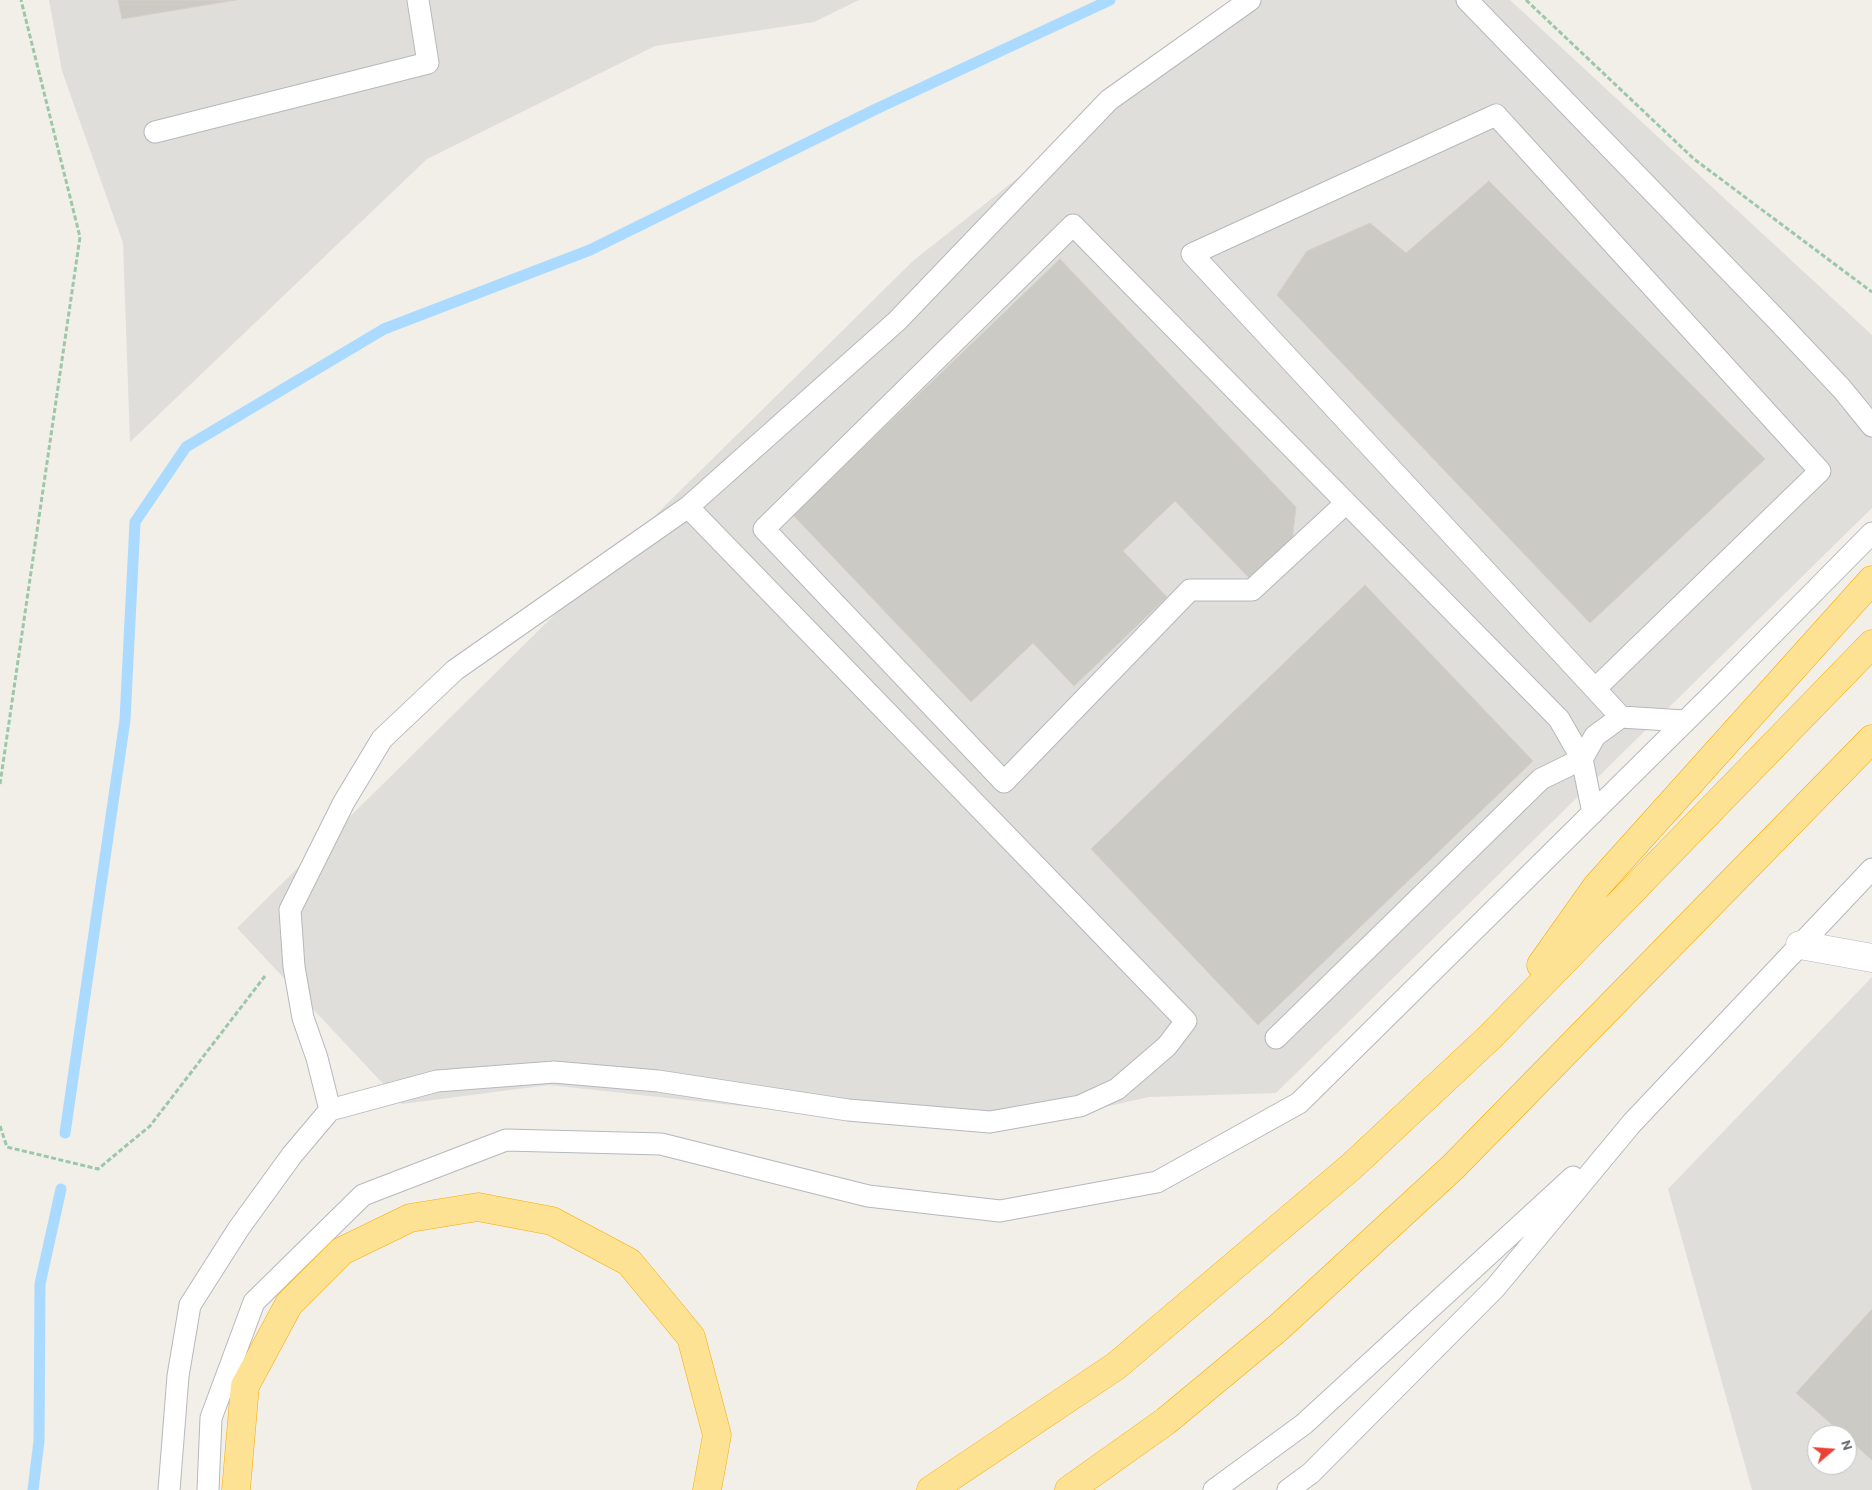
<!DOCTYPE html>
<html>
<head>
<meta charset="utf-8">
<style>
  body { margin:0 }
  #map { position:relative; width:1872px; height:1490px; overflow:hidden; background:#f1efe8; font-family:Overpass,sans-serif }
  canvas { display:block }
  .north { position:absolute; left:1807px; top:1425px; width:50px; height:50px; box-sizing:border-box; background:#fff; border:1px solid #bfc1c3; border-radius:50%; rotate:72deg; font-size:14px; font-weight:700; line-height:20px; text-align:center; color:#5f6368 }
  .north::after { content:''; display:block; margin:auto; width:18px; height:22px; background:#ea4335; clip-path:polygon(50% 0,100% 100%,50% 72%,0 100%) }
</style>
</head>
<body>
<div id="map">
<canvas width="1872" height="1490"></canvas>
<div class="north">N</div>
</div>
<script>
const g = document.querySelector('canvas').getContext('2d');
g.lineJoin = 'round';
function fillPath(path, color) { g.fillStyle = color; g.fill(path, 'evenodd'); }
const toPath = rows => new Path2D(rows.map(r => 'M' + r).join(''));
function stroke(path, color, width, dash) { g.strokeStyle = color; g.lineWidth = width; g.lineCap = dash ? 'butt' : 'round'; g.setLineDash(dash || []); g.stroke(path); }
const industrial = toPath([
  [49,0,859,0,814,22,655,46,427,159,130,442,123,243,62,71],
  [1243,0,1510,0,1872,335,1872,508,1276,1093,1149,1097,989,1133,549,1085,402,1104,237,928,914,260],
  [1872,977,1872,1490,1752,1490,1668,1189],
  [1817,1435,1847,1435,1847,1465,1817,1465]
]);
const stream = toPath([
  [65,1133,125,720,135,522,186,447,384,329,590,250,876,109,1110,0],
  [33,1490,39,1441,40,1284,61,1189]
]);
const building = toPath([
  [118,0,236,0,122,19,118,0],
  [1489,181,1765,459,1590,623,1277,295,1307,251,1370,223,1406,253,1489,181],
  [1060,259,1296,507,1292,542,1252,581,1175,501,1123,551,1167,597,1074,686,1033,643,971,702,793,515,1060,259],
  [1365,585,1533,761,1258,1025,1091,849,1365,585],
  [1872,1309,1872,1460,1847,1438,1847,1435,1844,1435,1796,1393,1872,1309]
]);
const path = toPath([
  [1526,0,1694,159,1872,292],
  [0,784,80,237,21,0],
  [0,1126,7,1147,98,1169,150,1126,265,976]
]);
const lane = toPath([
  [1467,0,1777,320,1842,389,1872,426],
  [155,132,428,63,418,0],
  [1346,503,1252,590,1190,590,1004,782,764,529,1073,225,1559,719,1582,759,1593,813],
  [1595,689,1820,471,1496,115,1192,254,1621,717],
  [1276,1038,1541,779,1582,759,1595,736,1621,717,1685,721],
  [330,1110,437,1081,554,1072,658,1081,848,1110,990,1122,1080,1106,1117,1089,1167,1046,1186,1021,688,507],
  [169,1490,178,1376,190,1305,239,1228,292,1155,330,1110,317,1058,303,1018,294,967,290,910,344,802,382,739,455,670,688,507,897,321,1109,100,1250,0],
  [208,1490,211,1418,254,1302,363,1195,506,1140,661,1144,868,1196,1000,1211,1157,1182,1299,1103,1720,687,1872,533],
  [1214,1490,1304,1424,1573,1177],
  [1288,1490,1311,1473,1495,1288,1632,1123,1872,869]
]);
const street = toPath([
  [1800,945,1872,958]
]);
const highway = toPath([
  [1541,965,1597,886,1872,580],
  [236,1490,245,1386,289,1304,342,1251,410,1218,478,1207,552,1221,629,1262,691,1337,717,1435,707,1490],
  [931,1490,1116,1366,1352,1166,1490,1037,1872,644],
  [1069,1490,1166,1421,1278,1328,1453,1167,1872,739]
]);
fillPath(industrial, '#e0deda');
stroke(stream, '#aadaff', 11);
fillPath(building, '#cccac5');
stroke(building, '#d6d1c6', 1);
stroke(lane, '#b5b8bc', 23);
stroke(street, '#b5b8bc', 29);
stroke(highway, '#f9ab00', 29);
stroke(path, '#9cc7a9', 3, [5, 2.5]);
stroke(lane, '#fff', 21);
stroke(street, '#fff', 28);
stroke(highway, '#fde293', 28);
</script>
</body>
</html>
